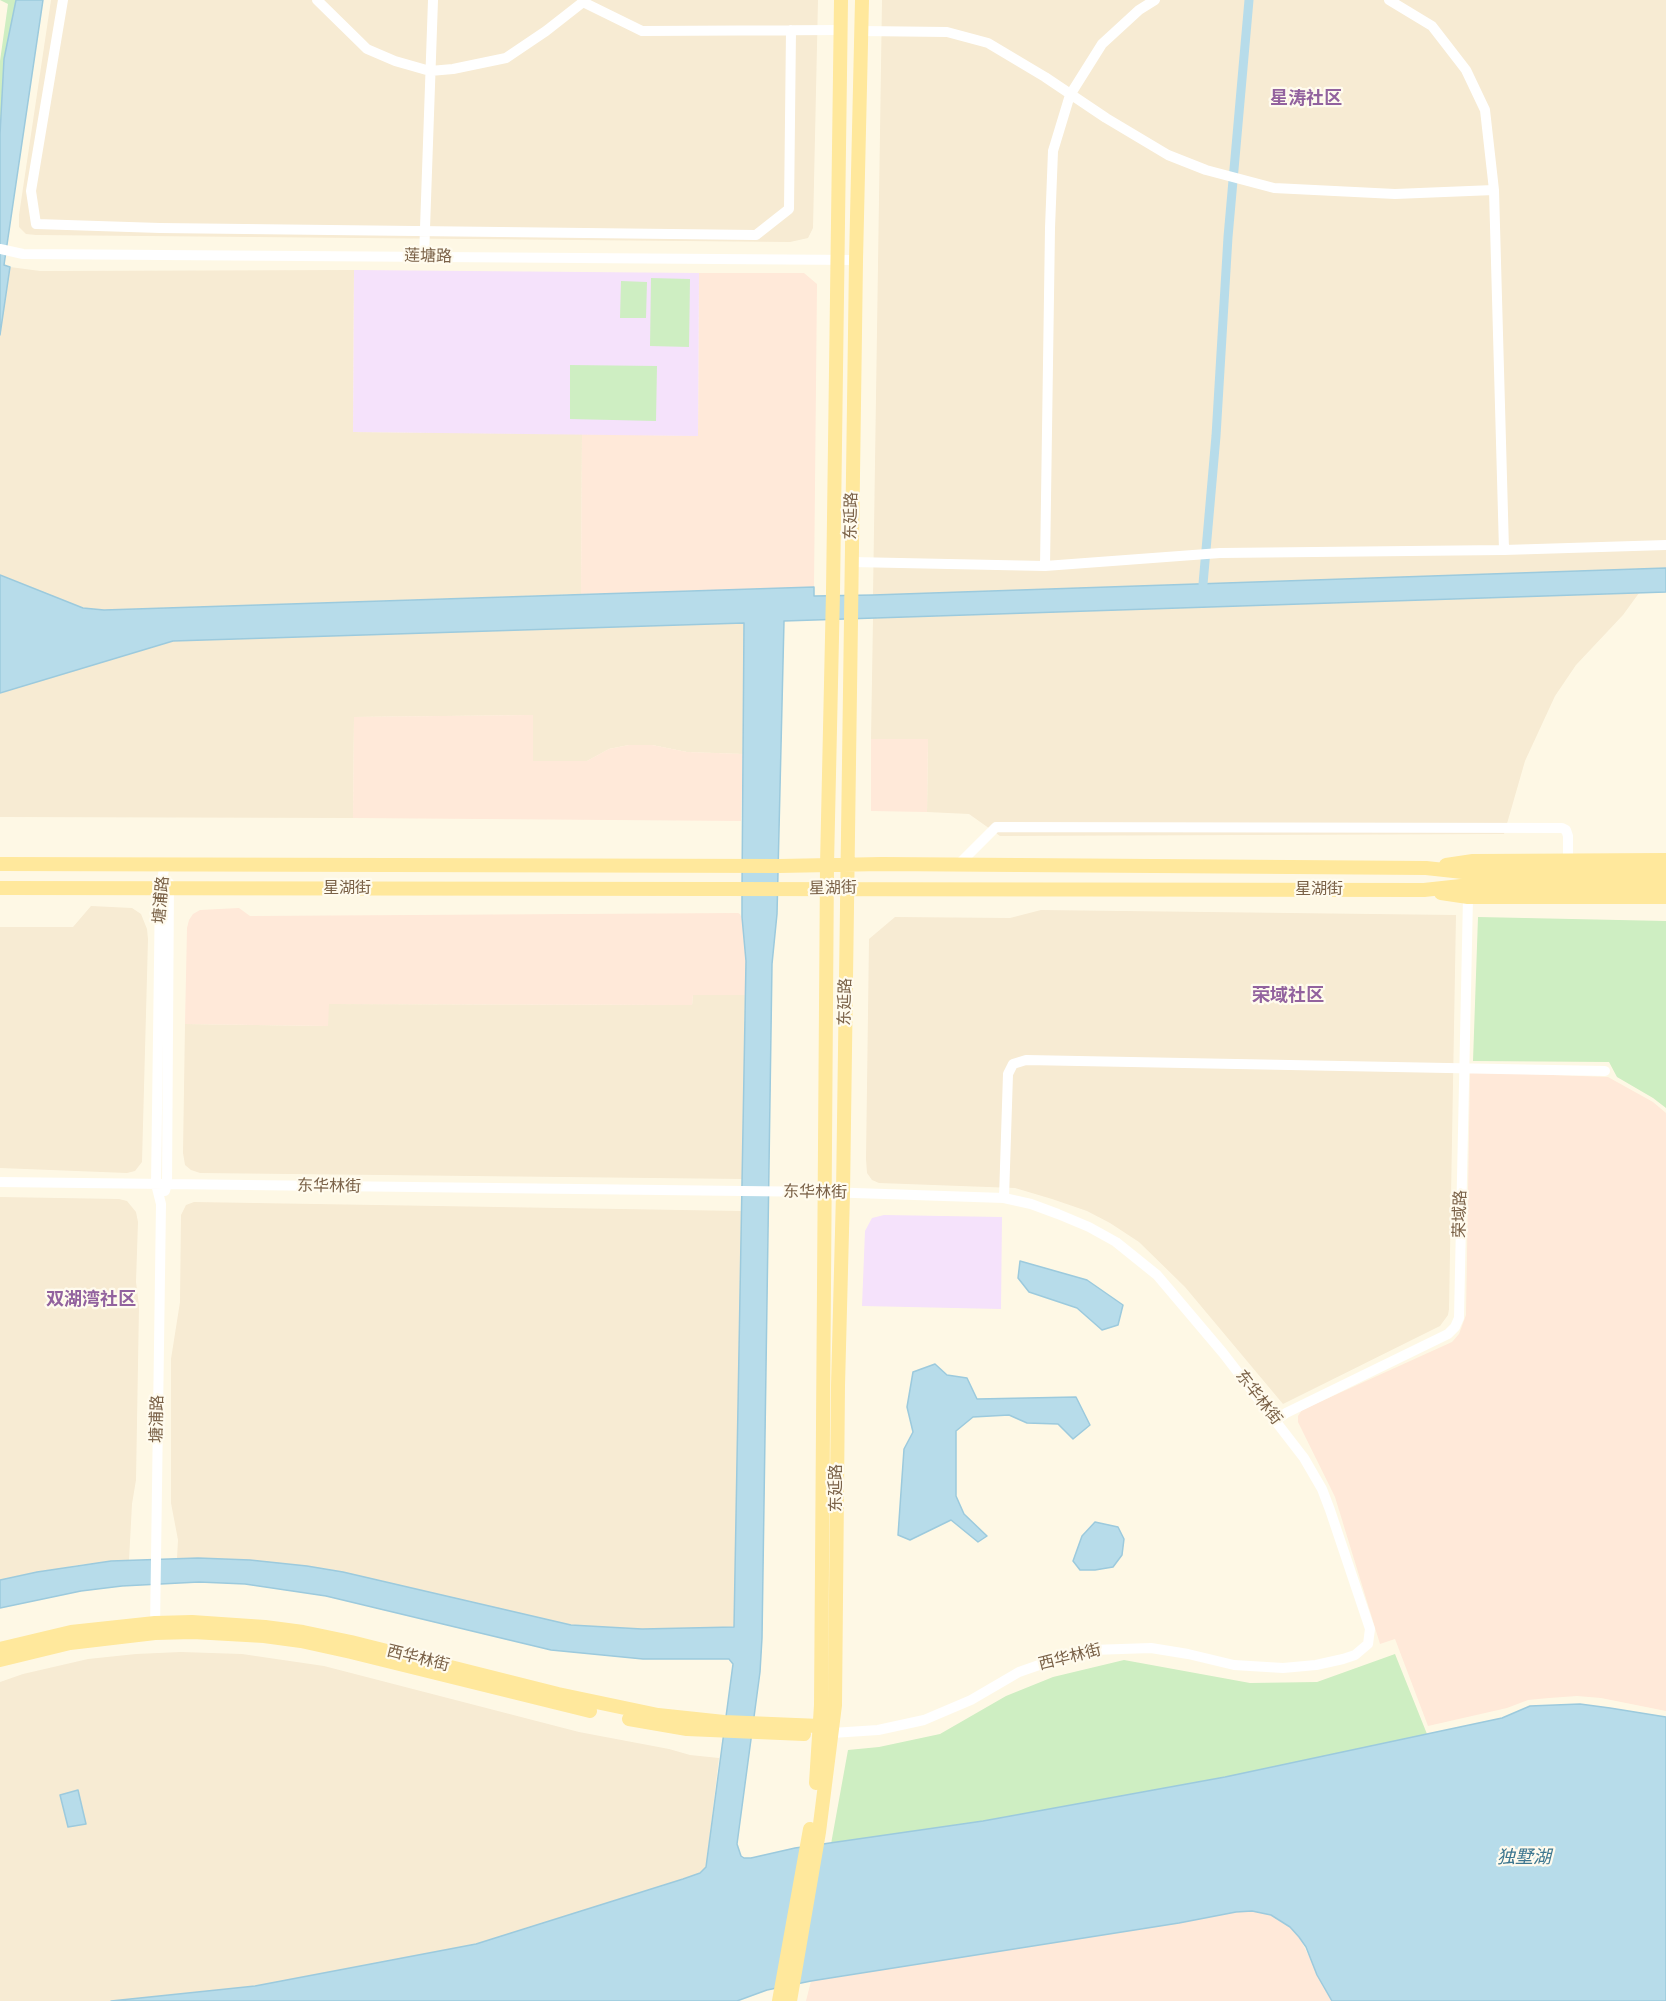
<!DOCTYPE html>
<html>
<head>
<meta charset="utf-8">
<style>
  body { margin:0 }
  canvas { display:block; background:#fef8e5 }
</style>
</head>
<body>
<canvas width="1666" height="2001"></canvas>
<script>
const g = document.querySelector('canvas').getContext('2d');
g.lineJoin = 'round';
function fillPath(path, color) { g.fillStyle = color; g.fill(path, 'evenodd'); }
const toPath = rows => new Path2D(rows.map(r => 'M' + r).join(''));
function stroke(path, color, width, dash) { g.strokeStyle = color; g.lineWidth = width; g.lineCap = dash ? 'butt' : 'round'; g.setLineDash(dash || []); g.stroke(path); }
function drawText(font, color, halo, rows, align = 'center') {
  g.font = font + ' Roboto,"Noto Sans SC",sans-serif'; g.lineWidth = 4.5; g.setLineDash([]); g.textBaseline = 'middle'; g.strokeStyle = halo; g.fillStyle = color; for (const [text, x, y, turn = 0] of rows) {
    g.save(); g.translate(x, y); g.rotate((+turn || 0) * Math.PI / 180); g.textAlign = isNaN(turn) ? turn : align; if (halo) g.strokeText(text, 0, 0); g.fillText(text, 0, 0); g.restore();
  }
}
const residential = toPath([
  [51,0,818,0,813,228,808,238,790,242,36,235,26,234,19,227,19,215],
  [882,0,1666,0,1666,568,873,595],
  [10,267,40,271,354,270,353,432,582,434,581,594,98,610,83,608,0,575,0,335],
  [1639,593,1623,615,1576,665,1555,696,1525,761,1504,834,1000,836,969,814,927,812,928,739,871,739,873,618],
  [744,622,743,754,687,752,652,745,629,745,609,749,587,761,532,761,532,715,354,717,353,818,0,817,0,693,173,641],
  [91,906,132,908,141,914,147,929,148,939,142,1162,135,1171,127,1173,0,1168,0,927,73,927],
  [1041,910,1456,915,1449,1309,1448,1315,1440,1326,1283,1404,1185,1287,1139,1242,1110,1223,1087,1211,1052,1199,1015,1188,879,1183,872,1180,867,1173,866,1159,869,939,895,917,1010,918],
  [693,995,745,995,743,1179,200,1173,191,1170,185,1165,183,1153,185,1024,328,1026,328,1004,692,1005],
  [0,1197,119,1199,127,1201,136,1212,138,1222,136,1282,139,1306,136,1480,132,1504,129,1560,78,1565,0,1580],
  [194,1202,742,1211,735,1626,724,1628,642,1629,571,1625,329,1569,250,1560,177,1558,178,1540,171,1503,171,1359,180,1302,181,1215,186,1205],
  [181,1652,242,1654,324,1666,579,1732,669,1749,690,1755,719,1758,706,1867,698,1874,683,1879,476,1944,283,1982,234,1989,111,2001,0,2001,0,1682,23,1674,88,1659,136,1654]
]);
const commercial = toPath([
  [699,273,804,273,817,284,814,587,581,594,582,434,698,436],
  [533,715,533,761,587,761,609,749,629,745,652,745,687,752,743,754,741,821,353,818,354,717],
  [871,739,928,739,927,812,871,811],
  [239,908,250,916,738,913,740,914,743,922,746,961,745,995,693,995,692,1005,329,1004,328,1026,185,1024,187,928,189,920,193,914,200,910],
  [1470,1072,1608,1077,1653,1102,1666,1113,1666,1711,1601,1698,1577,1696,1549,1698,1528,1700,1507,1708,1428,1726,1395,1639,1380,1644,1335,1497,1298,1422,1298,1416,1302,1410,1452,1342,1459,1334,1466,1315],
  [1252,1911,1271,1915,1290,1927,1299,1937,1332,2001,806,2001,811,1981,839,1977,1236,1912]
]);
const education = toPath([
  [354,270,699,273,698,436,353,432],
  [884,1215,1002,1217,1001,1309,862,1306,865,1231,872,1218]
]);
const green = toPath([
  [0,0,16,0,4,59,0,134,0,61,8,4],
  [651,278,690,279,689,347,650,346],
  [621,281,647,282,646,318,620,318],
  [570,365,657,366,656,421,570,419],
  [1478,917,1666,921,1666,1108,1653,1098,1617,1077,1609,1062,1473,1061],
  [1395,1654,1427,1734,1225,1777,983,1821,831,1844,848,1750,879,1747,940,1734,1006,1696,1053,1677,1124,1660,1250,1683,1317,1682]
]);
const water = toPath([
  [16,0,43,0,4,265,10,267,0,335,0,134,4,59,16,0],
  [1666,568,1666,592,784,621,777,914,772,964,762,1638,760,1672,737,1844,741,1856,744,1858,751,1858,795,1848,983,1821,1225,1777,1502,1718,1530,1706,1580,1704,1610,1708,1666,1717,1666,2001,1332,2001,1317,1975,1306,1947,1299,1937,1290,1927,1271,1915,1252,1911,1236,1912,1179,1923,811,1981,767,1990,737,2001,111,2001,255,1986,476,1944,683,1879,700,1873,706,1867,733,1664,729,1659,643,1659,551,1650,326,1596,245,1584,199,1582,122,1586,81,1591,0,1608,0,1580,37,1572,111,1561,198,1558,250,1560,307,1566,343,1572,571,1625,642,1629,734,1627,746,961,742,917,742,889,744,623,173,641,0,693,0,575,83,608,104,610,814,587,814,596,873,595,1666,568],
  [1020,1261,1087,1280,1123,1305,1118,1325,1102,1330,1077,1308,1029,1292,1018,1278,1020,1261],
  [935,1364,947,1375,967,1378,977,1399,1076,1397,1090,1425,1073,1439,1058,1424,1027,1423,1009,1415,973,1417,956,1431,956,1496,964,1514,987,1536,978,1542,951,1520,910,1540,898,1535,904,1449,913,1432,907,1407,913,1372,935,1364],
  [1095,1522,1118,1527,1124,1539,1122,1555,1113,1567,1095,1570,1080,1570,1073,1561,1082,1536,1095,1522],
  [78,1790,86,1824,68,1827,60,1795,78,1790]
]);
const canal = toPath([
  [1203,584,1216,436,1228,237,1249,0]
]);
const minor = toPath([
  [63,0,31,191,36,224,160,228,756,235,789,209,791,30],
  [317,0,367,49,395,61,430,71,453,69,506,58,546,31,583,2,642,31,840,30],
  [1389,0,1432,26,1466,70,1485,110,1494,190,1504,550],
  [862,31,947,32,988,43,1045,77,1106,118,1168,155,1206,170,1274,188,1395,194,1494,190],
  [0,249,23,254,856,260],
  [424,257,433,0],
  [852,562,1045,566,1220,553,1504,550,1666,545],
  [1045,566,1050,228,1053,151,1070,95,1102,44,1139,10,1155,0],
  [958,865,996,827,1562,828,1566,830,1568,836,1568,860],
  [0,1182,825,1192,1004,1198,1031,1204,1058,1214,1089,1227,1116,1242,1157,1275,1223,1353,1304,1458,1322,1489,1330,1510,1370,1629,1368,1644,1355,1655,1343,1659,1316,1665,1283,1668,1234,1665,1188,1654,1151,1648,1092,1650,1062,1657,1019,1672,971,1700,924,1720,878,1730,832,1733],
  [165,1191,167,1184,169,883],
  [1004,1198,1008,1074,1013,1064,1026,1060,1605,1071],
  [1275,1421,1286,1413,1448,1334,1455,1327,1459,1318,1468,897],
  [155,1629,161,1204,156,1184,160,888,165,865]
]);
const major = toPath([
  [0,864,779,866,882,864,1426,868,1472,873,1666,872],
  [1446,865,1473,861,1666,860],
  [0,888,1424,890,1470,885,1666,884],
  [1441,893,1468,897,1666,897],
  [0,1649,71,1632,155,1623,192,1622,265,1627,303,1632,351,1642,558,1694,658,1715,724,1722,820,1726,828,1730],
  [0,1660,70,1643,155,1633,193,1632,264,1636,301,1641,351,1652,590,1711],
  [629,1719,687,1729,804,1734],
  [816,1783,821,1705,827,865,833,592,841,0],
  [779,2001,810,1829],
  [790,2001,819,1832,835,1705,838,1386,843,1193,856,260,862,0]
]);
const streetNames = [
  ["莲塘路",428,257,1],
  ["东延路",852,516,-89],
  ["星湖街",347,889],
  ["星湖街",833,889,-1],
  ["星湖街",1319,890],
  ["塘浦路",162,900,-85],
  ["东延路",846,1002,-89],
  ["东华林街",329,1187,1],
  ["东华林街",815,1193,1],
  ["荣域路",1461,1214,-89],
  ["东华林街",1258,1398,52],
  ["塘浦路",158,1419,-89],
  ["东延路",837,1488,-90],
  ["西华林街",1070,1658,-14],
  ["西华林街",418,1659,14]
];
const neighbourhoodNames = [
  ["星涛社区",1306,99],
  ["荣域社区",1288,996],
  ["双湖湾社区",91,1300]
];
const waterNames = [
  ["独墅湖",1524,1858]
];
fillPath(residential, '#f7ebd3');
fillPath(commercial, '#ffe9d9');
fillPath(education, '#f5e2fb');
fillPath(green, '#ceeec2');
fillPath(water, '#b7dcea');
stroke(water, '#9ccadd', 1.5);
stroke(canal, '#b7dcea', 9);
stroke(minor, '#fff', 10);
stroke(major, '#ffe89c', 14);
drawText('16px', '#7a6147', '#fffbee', streetNames);
drawText('bold 18px', '#92629e', '#fffbee', neighbourhoodNames);
drawText('italic 18px', '#3e7790', '#fffbee', waterNames);
</script>
</body>
</html>
